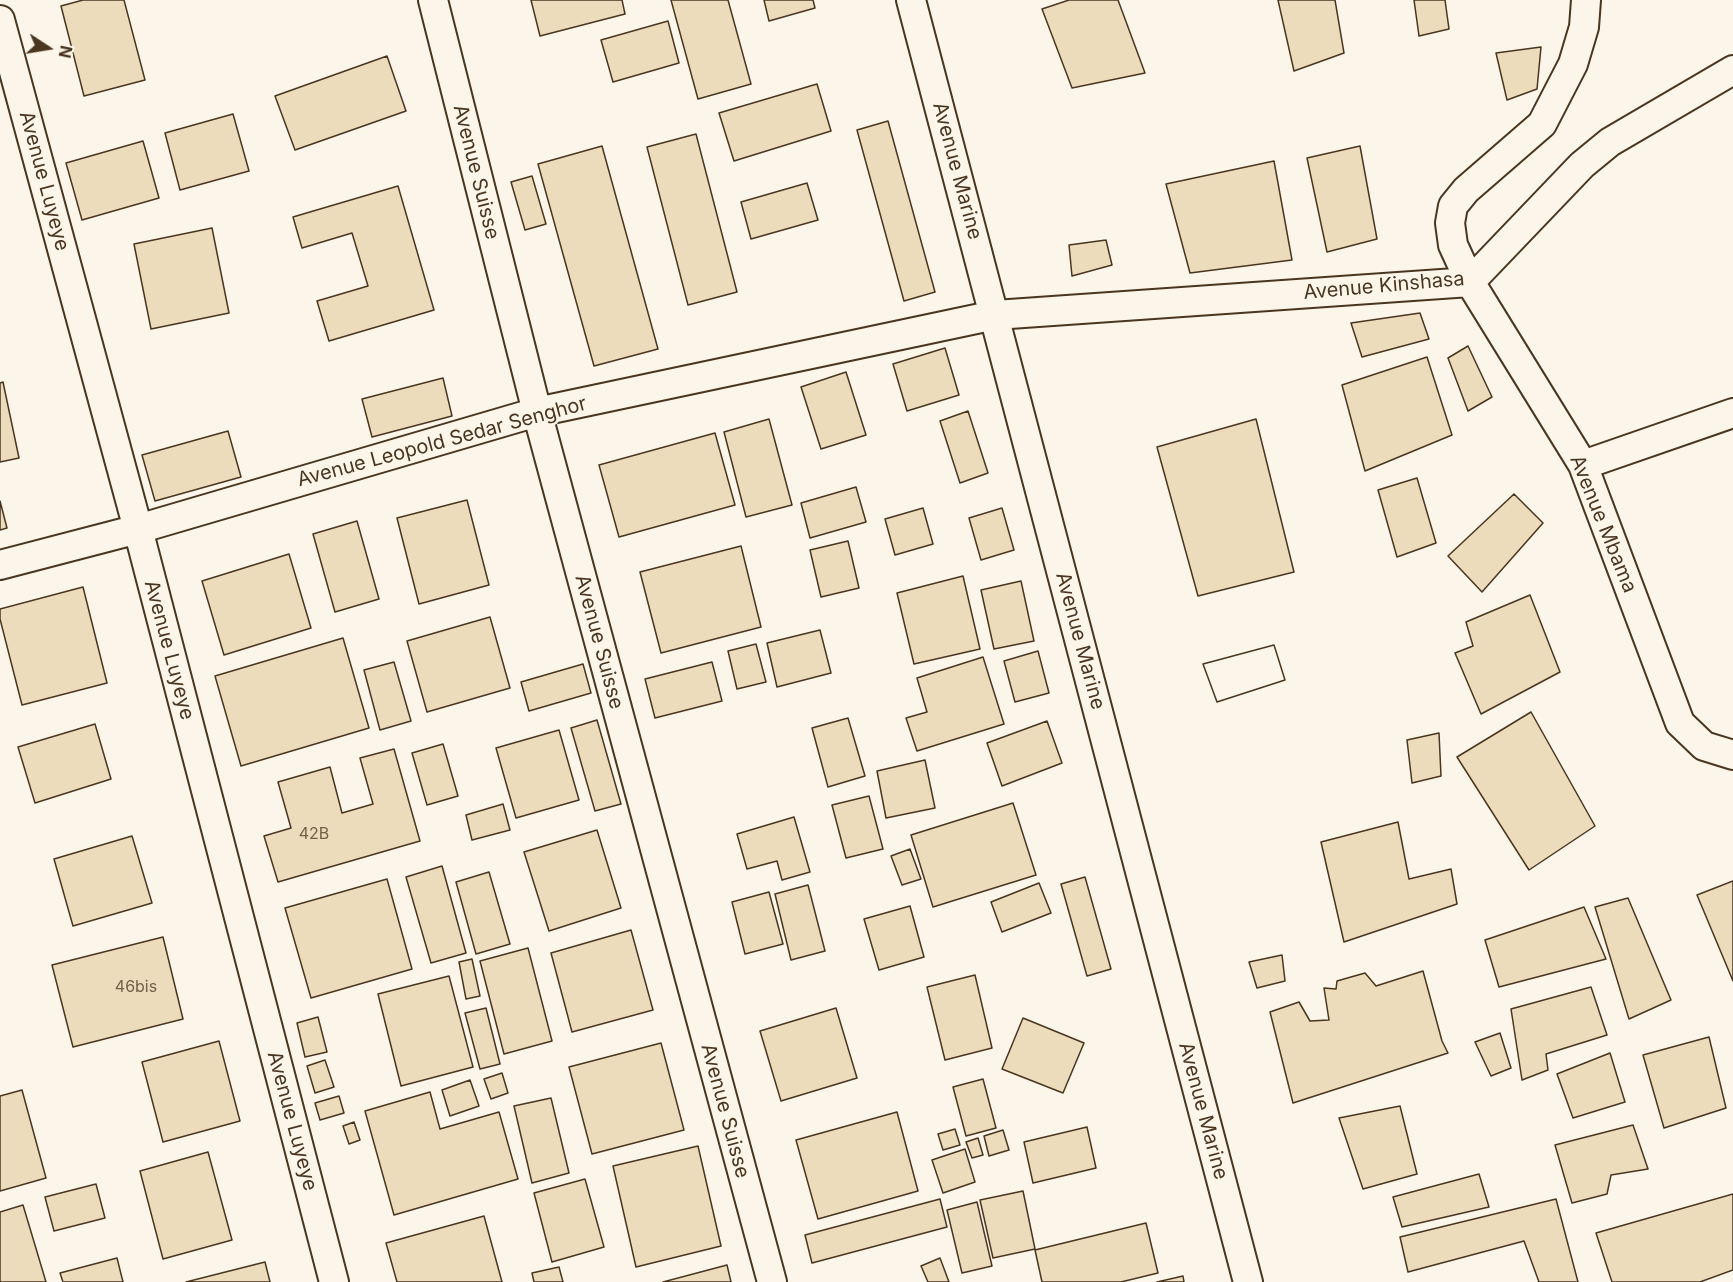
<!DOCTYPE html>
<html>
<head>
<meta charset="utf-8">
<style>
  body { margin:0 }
  #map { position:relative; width:1733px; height:1282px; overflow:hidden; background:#fbf6e9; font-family:Inter,sans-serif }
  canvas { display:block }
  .north { position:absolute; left:18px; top:18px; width:60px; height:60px; -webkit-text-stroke:4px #fbf6e9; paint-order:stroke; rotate:102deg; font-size:16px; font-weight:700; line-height:24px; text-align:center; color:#4a3520 }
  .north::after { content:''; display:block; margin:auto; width:21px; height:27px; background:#4a3520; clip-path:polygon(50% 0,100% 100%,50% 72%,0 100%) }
</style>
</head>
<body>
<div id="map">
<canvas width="1733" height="1282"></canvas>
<div class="north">N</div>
</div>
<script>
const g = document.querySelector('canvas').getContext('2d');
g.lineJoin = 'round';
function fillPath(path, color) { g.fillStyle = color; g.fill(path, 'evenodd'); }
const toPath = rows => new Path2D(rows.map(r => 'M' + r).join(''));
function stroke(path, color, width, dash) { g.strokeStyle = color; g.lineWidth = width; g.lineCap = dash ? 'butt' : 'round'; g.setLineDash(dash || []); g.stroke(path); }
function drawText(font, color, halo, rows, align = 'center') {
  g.font = font + ' Inter,sans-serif'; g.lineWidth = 4.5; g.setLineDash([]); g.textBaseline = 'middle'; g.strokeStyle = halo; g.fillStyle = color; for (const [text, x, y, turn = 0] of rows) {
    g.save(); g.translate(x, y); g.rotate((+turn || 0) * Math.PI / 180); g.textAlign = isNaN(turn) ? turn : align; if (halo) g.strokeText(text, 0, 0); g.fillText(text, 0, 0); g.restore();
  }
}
const building = toPath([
  [83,0,124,0,145,80,84,96,61,6,83,0],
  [531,0,622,0,625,14,540,36,531,0],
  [671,0,728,0,751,84,698,99,671,0],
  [764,0,813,0,815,8,769,21,764,0],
  [1069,0,1118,0,1145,73,1072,88,1042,9,1069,0],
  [1278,0,1335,0,1344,53,1294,71,1278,0],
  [1414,0,1445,0,1449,29,1419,36,1414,0],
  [668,21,679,63,613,82,601,40,668,21],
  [1541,47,1537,89,1507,100,1496,53,1541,47],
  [387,56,406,111,295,150,275,96,387,56],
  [817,84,831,131,734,161,719,113,817,84],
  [233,114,249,171,180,190,165,133,233,114],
  [888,121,935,292,904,301,857,130,888,121],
  [696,134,737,292,688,305,647,147,696,134],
  [143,141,159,198,82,220,66,163,143,141],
  [602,146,658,349,594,366,538,164,602,146],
  [1360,146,1377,239,1327,252,1307,158,1360,146],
  [1274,161,1292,260,1190,273,1166,184,1274,161],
  [532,176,546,224,525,230,511,182,532,176],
  [807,183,818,220,751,239,741,202,807,183],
  [398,186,434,310,329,341,317,301,368,286,352,233,302,248,293,217,398,186],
  [212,228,229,313,151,329,134,244,212,228],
  [1106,240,1112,265,1072,276,1069,245,1106,240],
  [1420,313,1429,339,1362,357,1351,323,1420,313],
  [1468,346,1492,397,1468,411,1448,358,1468,346],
  [945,348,959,395,907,411,893,364,945,348],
  [1427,357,1452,435,1365,471,1342,385,1427,357],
  [846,372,866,435,821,449,801,387,846,372],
  [443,378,452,416,372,437,362,399,443,378],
  [3,382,19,458,0,462,0,383,3,382],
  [968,411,988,473,960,483,940,421,968,411],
  [769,419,792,505,746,517,724,432,769,419],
  [1256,419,1294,572,1198,596,1157,447,1256,419],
  [228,431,241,477,155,501,142,455,228,431],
  [715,433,735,505,619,537,599,465,715,433],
  [1417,478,1436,543,1397,557,1378,490,1417,478],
  [856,487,866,522,810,538,801,503,856,487],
  [1514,494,1543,523,1482,592,1448,556,1514,494],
  [467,500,489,585,419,604,397,518,467,500],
  [0,501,7,528,0,530,0,501],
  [923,508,933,544,895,555,885,519,923,508],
  [1002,508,1014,550,981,560,969,518,1002,508],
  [357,521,379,599,335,612,313,534,357,521],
  [848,541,859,588,821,597,810,550,848,541],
  [741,546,761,627,661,653,640,572,741,546],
  [289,554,311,628,224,655,202,581,289,554],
  [963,576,980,649,914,664,897,593,963,576],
  [1021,581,1034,641,994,649,981,590,1021,581],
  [83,587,107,683,22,705,0,619,0,609,83,587],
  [1530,595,1560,672,1481,714,1455,653,1473,646,1466,622,1530,595],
  [490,617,510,688,427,712,407,641,490,617],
  [820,630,831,673,777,687,767,643,820,630],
  [343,638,369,728,241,766,215,676,343,638],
  [756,644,766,682,737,689,728,651,756,644],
  [1274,645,1285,680,1217,702,1203,664,1274,645],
  [1274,645,1285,680,1217,702,1203,664,1274,645],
  [1038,651,1049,693,1015,702,1004,661,1038,651],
  [983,657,1004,724,917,751,906,718,927,712,917,678,983,657],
  [394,662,411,721,380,730,364,670,394,662],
  [712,662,722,701,655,718,645,679,712,662],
  [583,664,591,693,529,711,521,682,583,664],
  [1531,712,1595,826,1529,870,1457,757,1531,712],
  [848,718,865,776,828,787,812,728,848,718],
  [597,720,621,804,595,811,571,728,597,720],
  [1047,721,1062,763,1002,786,987,743,1047,721],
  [95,724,111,779,35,803,18,747,95,724],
  [559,730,579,800,516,818,496,748,559,730],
  [1439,733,1441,776,1412,783,1407,740,1439,733],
  [443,744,458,796,427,805,412,753,443,744],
  [394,749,420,841,278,882,264,836,291,828,278,782,330,767,342,813,373,804,360,758,394,749],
  [925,760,935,808,886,818,877,771,925,760],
  [869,796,883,849,846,858,832,805,869,796],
  [1013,803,1036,875,933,907,911,835,1013,803],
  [503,804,510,830,472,840,466,815,503,804],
  [794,817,810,872,782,880,777,861,747,869,737,834,794,817],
  [1398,822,1409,879,1451,869,1457,904,1344,942,1321,842,1398,822],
  [597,830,621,908,549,931,524,852,597,830],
  [132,836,152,903,73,926,54,859,132,836],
  [910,849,921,879,902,885,891,856,910,849],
  [442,866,466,953,431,963,406,877,442,866],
  [489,872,510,944,476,954,456,882,489,872],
  [1085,877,1111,969,1087,976,1061,884,1085,877],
  [387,879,412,969,311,998,285,908,387,879],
  [1733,881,1733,981,1697,895,1733,881],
  [1039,883,1051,913,1002,932,991,902,1039,883],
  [808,885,825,951,791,960,775,894,808,885],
  [769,892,783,944,745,954,732,902,769,892],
  [1628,898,1671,1000,1629,1019,1595,907,1628,898],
  [910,906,924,957,879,970,864,919,910,906],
  [1584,907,1606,959,1499,987,1485,940,1584,907],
  [631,930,653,1010,572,1032,551,953,631,930],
  [163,937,183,1019,73,1047,52,965,163,937],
  [528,948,552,1041,504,1054,480,961,528,948],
  [1282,955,1285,981,1257,988,1249,962,1282,955],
  [472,959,480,996,466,999,459,962,472,959],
  [1423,971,1442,1041,1448,1053,1293,1103,1270,1012,1299,1002,1310,1021,1329,1020,1324,988,1336,989,1337,981,1365,973,1376,986,1423,971],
  [975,975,992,1048,945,1060,927,987,975,975],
  [449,976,473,1067,401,1086,378,994,449,976],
  [1591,987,1607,1035,1546,1054,1548,1070,1522,1080,1511,1009,1591,987],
  [486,1008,500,1064,480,1069,465,1013,486,1008],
  [836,1008,857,1078,781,1101,760,1031,836,1008],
  [318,1017,327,1052,305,1057,297,1023,318,1017],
  [1023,1018,1084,1043,1063,1093,1002,1069,1023,1018],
  [1500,1033,1511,1068,1491,1076,1475,1042,1500,1033],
  [1709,1037,1726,1108,1664,1128,1643,1055,1709,1037],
  [219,1041,240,1121,163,1142,142,1062,219,1041],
  [661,1043,684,1130,592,1154,569,1067,661,1043],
  [1610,1053,1625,1102,1573,1118,1557,1074,1610,1053],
  [325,1060,334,1087,315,1093,307,1066,325,1060],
  [502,1073,508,1093,491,1099,484,1079,502,1073],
  [983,1079,996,1128,966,1136,953,1087,983,1079],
  [470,1080,479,1106,450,1116,442,1090,470,1080],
  [22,1090,46,1178,0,1191,0,1096,22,1090],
  [430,1092,440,1129,499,1112,518,1179,394,1215,365,1111,430,1092],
  [339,1096,344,1113,320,1120,315,1103,339,1096],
  [551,1098,569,1173,532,1183,514,1106,551,1098],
  [1400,1106,1417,1174,1363,1189,1339,1118,1400,1106],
  [897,1112,918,1191,818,1219,796,1140,897,1112],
  [354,1122,360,1140,349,1144,343,1126,354,1122],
  [1633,1125,1648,1169,1611,1175,1607,1194,1572,1203,1555,1145,1633,1125],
  [1087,1127,1096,1168,1033,1183,1024,1142,1087,1127],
  [955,1129,960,1145,943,1150,938,1134,955,1129],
  [1003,1130,1009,1150,989,1156,984,1136,1003,1130],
  [978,1138,983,1155,972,1158,966,1142,978,1138],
  [698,1146,721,1246,636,1267,613,1166,698,1146],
  [965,1149,975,1182,943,1193,932,1160,965,1149],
  [208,1152,232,1240,163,1259,140,1171,208,1152],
  [1479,1174,1489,1207,1402,1227,1393,1197,1479,1174],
  [585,1179,604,1247,552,1262,534,1193,585,1179],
  [96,1184,105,1218,54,1231,45,1197,96,1184],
  [1023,1191,1035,1249,993,1258,980,1200,1023,1191],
  [1733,1194,1733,1270,1700,1282,1612,1282,1596,1233,1733,1194],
  [940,1199,947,1227,812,1263,805,1235,940,1199],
  [1556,1199,1578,1282,1539,1282,1524,1241,1408,1272,1400,1237,1556,1199],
  [977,1202,992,1266,962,1273,947,1210,977,1202],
  [23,1205,46,1282,0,1282,0,1212,23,1205],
  [484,1216,502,1282,397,1282,386,1243,484,1216],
  [1146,1223,1158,1273,1121,1282,1042,1282,1035,1250,1146,1223],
  [117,1258,123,1282,63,1282,60,1273,117,1258],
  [940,1258,949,1282,928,1282,921,1266,940,1258],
  [265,1262,270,1282,186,1282,265,1262],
  [727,1265,731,1282,663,1282,727,1265],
  [559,1267,563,1282,534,1282,532,1273,559,1267],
  [1183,1276,1184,1282,1157,1282,1183,1276]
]);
const street = toPath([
  [433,0,537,412,772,1282],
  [911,0,1248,1282],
  [1586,0,1584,27,1573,64,1542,124,1466,190,1453,206,1450,223,1453,245,1470,282,1583,465,1680,723,1704,746,1733,755],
  [0,20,138,529,334,1282],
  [1583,465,1733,413],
  [0,565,138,529,537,412,995,315,1470,282,1582,165,1610,142,1733,70]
]);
const numberNames = [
  ["42B",314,834],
  ["46bis",136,987]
];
const streetNames = [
  ["Avenue Marine",957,171,75],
  ["Avenue Suisse",476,172,76],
  ["Avenue Luyeye",44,181,75],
  ["Avenue Kinshasa",1384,286,-5],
  ["Avenue Leopold Sedar Senghor",442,442,-15],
  ["Avenue Mbama",1603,524,68],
  ["Avenue Marine",1080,641,75],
  ["Avenue Suisse",599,642,75],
  ["Avenue Luyeye",169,650,75],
  ["Avenue Suisse",725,1111,75],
  ["Avenue Marine",1203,1111,75],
  ["Avenue Luyeye",292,1121,75]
];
fillPath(building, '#ecdcbc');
stroke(building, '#4a3520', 1.5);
stroke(street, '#4a3520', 32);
stroke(street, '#fbf6e9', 28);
drawText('16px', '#725f47', null, numberNames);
drawText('20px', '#4a3520', '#fbf6e9', streetNames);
</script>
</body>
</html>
